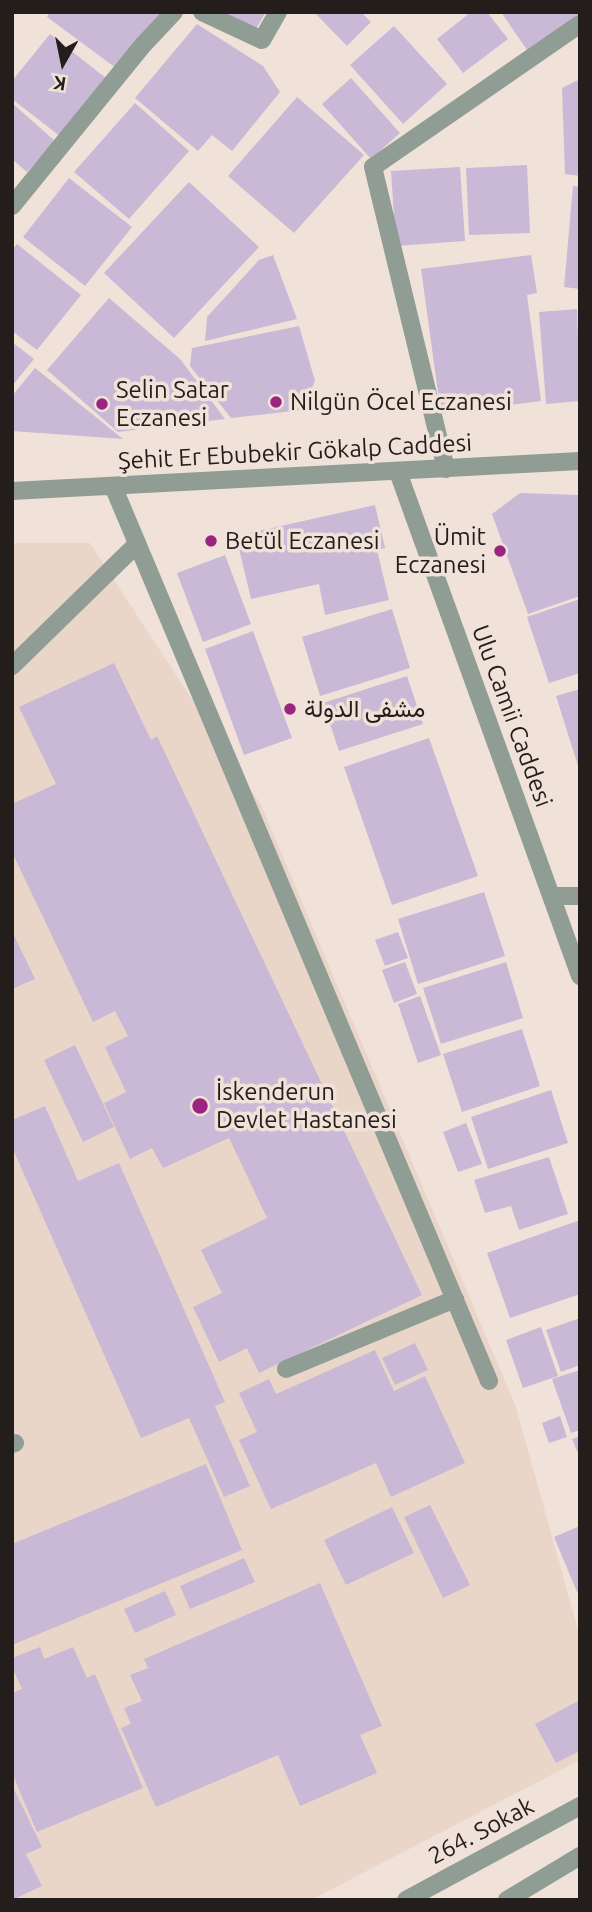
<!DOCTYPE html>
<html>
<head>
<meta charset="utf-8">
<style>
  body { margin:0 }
  #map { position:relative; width:592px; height:1912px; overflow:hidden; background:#f0e2d9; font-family:Ubuntu,sans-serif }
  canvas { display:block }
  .frame { position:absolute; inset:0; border:14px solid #231e1b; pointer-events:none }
  .north { position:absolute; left:28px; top:28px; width:70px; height:70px; -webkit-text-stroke:5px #f0e2d9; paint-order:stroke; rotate:189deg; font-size:19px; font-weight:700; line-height:28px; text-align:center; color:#231e1b }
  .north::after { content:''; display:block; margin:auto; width:24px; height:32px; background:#231e1b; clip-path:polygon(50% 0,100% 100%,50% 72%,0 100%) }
</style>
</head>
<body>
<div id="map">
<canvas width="592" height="1912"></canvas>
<div class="frame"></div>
<div class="north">K</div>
</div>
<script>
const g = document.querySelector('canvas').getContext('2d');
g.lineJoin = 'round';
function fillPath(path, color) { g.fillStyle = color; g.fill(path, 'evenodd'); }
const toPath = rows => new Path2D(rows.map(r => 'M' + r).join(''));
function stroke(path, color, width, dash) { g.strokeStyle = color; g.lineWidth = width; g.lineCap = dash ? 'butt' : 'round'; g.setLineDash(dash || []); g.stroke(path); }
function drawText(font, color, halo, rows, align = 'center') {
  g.font = font + ' Ubuntu,Vazirmatn,sans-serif'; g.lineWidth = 7; g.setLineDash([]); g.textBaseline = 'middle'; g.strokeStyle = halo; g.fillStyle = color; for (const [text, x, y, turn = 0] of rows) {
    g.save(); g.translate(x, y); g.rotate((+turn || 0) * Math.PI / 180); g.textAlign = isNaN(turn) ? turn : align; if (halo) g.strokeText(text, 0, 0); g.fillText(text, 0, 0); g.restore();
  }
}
const built = toPath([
  [12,543,90,543,261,805,516,1407,580,1637,580,1760,311,1900,12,1900]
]);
const building = toPath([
  [50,12,164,12,120,71,47,17],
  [220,12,266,12,254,32],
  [314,12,361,12,371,22,347,46],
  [471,12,487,12,508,39,463,73,437,39],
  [501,12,580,12,580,18,529,53],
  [197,24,263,66,280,92,232,151,212,135,198,151,135,98],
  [394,26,447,84,403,124,350,65],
  [50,34,107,79,61,137,12,99,12,81],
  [351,78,400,133,371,159,322,104],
  [580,79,580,176,565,174,562,88],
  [297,97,364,155,294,233,228,176],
  [12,103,55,141,27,172,12,159],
  [135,103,189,151,129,219,74,172],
  [527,165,530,233,469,235,466,168],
  [460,167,465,241,396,246,391,171],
  [69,178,132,227,85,286,23,237],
  [189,182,259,247,174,338,104,273],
  [573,186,580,187,580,289,564,287],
  [17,244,81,295,37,350,12,331,12,250],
  [273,255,297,319,205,341,207,317,259,260],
  [531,255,537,293,527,295,541,401,441,414,421,269],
  [109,298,180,359,225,419,118,432,47,370],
  [577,309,580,401,546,404,539,312],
  [299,326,315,381,302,410,231,418,190,366,192,348],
  [12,342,34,359,12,386],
  [35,368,123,439,12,431,12,396],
  [520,493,580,495,580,596,528,614,492,514],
  [375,505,385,548,377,550,389,600,325,615,319,584,251,599,236,536],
  [225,555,251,624,203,642,177,573],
  [580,599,580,673,549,683,527,617],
  [392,609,410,668,320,696,302,637],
  [253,631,292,738,244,755,205,649],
  [114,663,151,740,157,736,422,1295,259,1373,247,1348,219,1362,193,1307,222,1293,201,1250,267,1218,229,1138,163,1168,152,1148,130,1159,104,1103,126,1092,105,1047,128,1036,115,1011,93,1022,12,852,12,804,56,784,19,707],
  [407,676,423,724,339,751,323,703],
  [580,689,580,769,579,769,556,696],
  [429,738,478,876,392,905,344,767],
  [484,892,505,956,418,984,398,919],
  [12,931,35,979,12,989],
  [398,932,408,958,385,966,375,940],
  [405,962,417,994,394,1003,382,970],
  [506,962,523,1018,441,1044,423,988],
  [420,996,441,1055,418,1063,398,1004],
  [522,1029,540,1086,462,1112,443,1054],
  [75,1045,114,1127,83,1142,44,1060],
  [551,1090,568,1143,488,1169,471,1117],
  [45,1106,78,1181,119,1163,225,1402,215,1406,250,1486,224,1497,189,1418,141,1438,12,1147,12,1120],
  [466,1123,482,1164,458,1172,443,1132],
  [549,1157,568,1214,519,1230,511,1206,485,1213,474,1180],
  [580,1220,580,1294,510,1318,487,1253],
  [580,1318,580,1365,561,1372,546,1330],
  [541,1327,558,1376,523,1388,506,1340],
  [415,1343,428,1370,395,1385,382,1358],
  [375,1350,394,1391,425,1376,465,1463,391,1497,376,1463,271,1509,239,1440,257,1432,239,1393,269,1379,276,1394],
  [580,1370,580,1430,571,1433,552,1379],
  [560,1416,567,1437,549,1443,542,1423],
  [580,1436,580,1458,572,1439],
  [206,1464,242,1550,12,1645,12,1544],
  [430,1505,470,1585,443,1598,404,1517],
  [392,1507,414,1553,346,1585,324,1540],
  [580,1526,580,1591,577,1592,554,1537],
  [244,1558,255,1582,190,1609,180,1586],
  [320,1583,382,1726,360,1735,377,1773,300,1806,278,1755,156,1807,121,1728,131,1724,124,1708,142,1701,130,1675,148,1668,144,1659],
  [165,1591,176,1615,135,1633,124,1609],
  [40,1647,44,1659,73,1647,87,1678,95,1674,143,1788,37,1832,12,1773,12,1693,22,1689,12,1667,12,1658],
  [580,1700,580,1751,556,1763,535,1724],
  [12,1785,42,1847,26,1854,42,1886,12,1900]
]);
const service = toPath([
  [12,666,137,544],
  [286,1369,455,1299],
  [12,1444,15,1443]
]);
const minor = toPath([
  [202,12,262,40,278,12],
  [12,206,143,45,174,12],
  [446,469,373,167,580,24],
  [398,472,580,976],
  [113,486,489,1381],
  [12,491,580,461],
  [551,896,580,896]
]);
const tertiary = toPath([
  [406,1900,580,1806],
  [507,1900,580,1856]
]);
const markers = [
  [276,402,7,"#9a2580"],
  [102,404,7,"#9a2580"],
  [211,541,7,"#9a2580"],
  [500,551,7,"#9a2580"],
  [290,709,7,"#9a2580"],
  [200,1106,9,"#9a2580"]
];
const poiNames = [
  ["Selin Satar",116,390],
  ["Eczanesi",116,418],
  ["Nilgün Öcel Eczanesi",290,402],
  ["Ümit",486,537,"right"],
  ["Eczanesi",486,565,"right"],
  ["Betül Eczanesi",225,541],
  ["مشفى الدولة",304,709],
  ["İskenderun",216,1092],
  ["Devlet Hastanesi",216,1120]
];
const streetNames = [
  ["Şehit Er Ebubekir Gökalp Caddesi",295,452,-3],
  ["Ulu Camii Caddesi",512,716,70],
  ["264. Sokak",481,1831,-28]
];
fillPath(built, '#ead6c8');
fillPath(building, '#c9b9d6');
stroke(service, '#8f9d95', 18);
stroke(minor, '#8f9d95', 18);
stroke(tertiary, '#8f9d95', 18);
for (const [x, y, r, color] of markers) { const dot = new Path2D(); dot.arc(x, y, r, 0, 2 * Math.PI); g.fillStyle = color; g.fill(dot); stroke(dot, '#f0e2d9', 2.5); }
drawText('24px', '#231e1b', '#f0e2d9', poiNames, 'left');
drawText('24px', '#231e1b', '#f0e2d9', streetNames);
</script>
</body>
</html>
